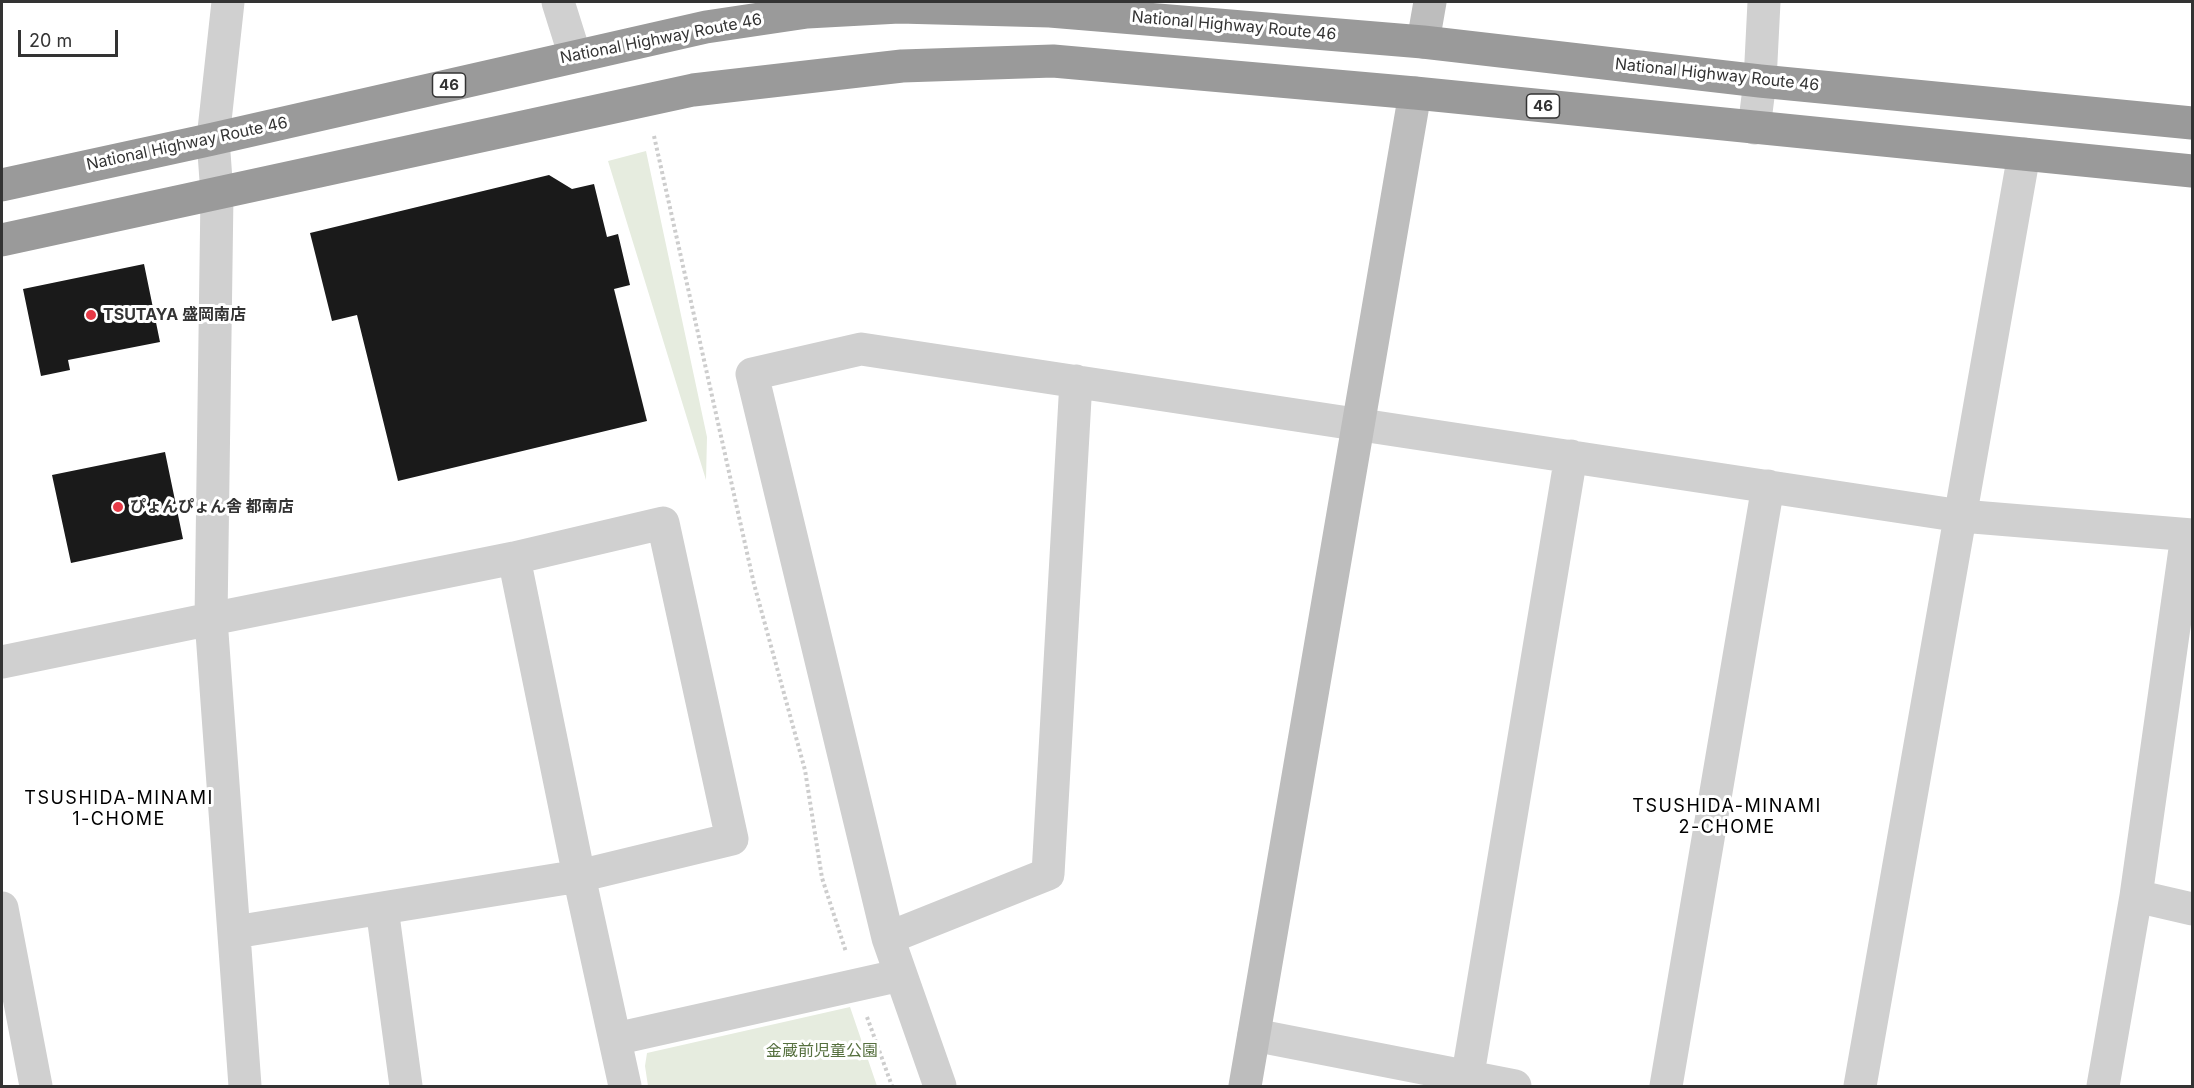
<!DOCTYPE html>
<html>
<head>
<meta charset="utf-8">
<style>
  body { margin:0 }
  #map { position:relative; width:2194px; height:1088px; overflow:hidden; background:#fff; font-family:Inter,sans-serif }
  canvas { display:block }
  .frame { position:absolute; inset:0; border:3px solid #333; pointer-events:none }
  .scale { position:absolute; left:18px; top:30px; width:100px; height:27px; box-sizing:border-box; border:3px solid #333; border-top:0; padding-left:8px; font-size:18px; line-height:21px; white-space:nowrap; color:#333; -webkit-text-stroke:4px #fff; paint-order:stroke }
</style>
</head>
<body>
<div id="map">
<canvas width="2194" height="1088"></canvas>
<div class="frame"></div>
<div class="scale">20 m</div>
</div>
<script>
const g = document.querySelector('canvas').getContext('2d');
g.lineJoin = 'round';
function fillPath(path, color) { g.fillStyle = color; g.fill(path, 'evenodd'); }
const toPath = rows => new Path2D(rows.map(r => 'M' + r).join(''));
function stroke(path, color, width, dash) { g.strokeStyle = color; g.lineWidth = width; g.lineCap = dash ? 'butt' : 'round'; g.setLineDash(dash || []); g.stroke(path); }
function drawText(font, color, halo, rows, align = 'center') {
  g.font = font + ' Inter,"Noto Sans JP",sans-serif'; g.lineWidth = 6; g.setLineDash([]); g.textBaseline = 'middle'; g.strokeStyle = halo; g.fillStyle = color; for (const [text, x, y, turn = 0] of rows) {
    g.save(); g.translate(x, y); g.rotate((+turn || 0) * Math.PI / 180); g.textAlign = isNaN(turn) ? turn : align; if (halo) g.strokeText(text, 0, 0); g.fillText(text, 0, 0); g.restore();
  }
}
const green = toPath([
  [646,151,707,437,706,480,608,161],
  [850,1007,877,1086,648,1086,645,1066,647,1053]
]);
const building = toPath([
  [549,175,572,189,594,184,607,237,618,234,630,285,614,289,647,421,398,481,357,315,332,321,310,233],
  [144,264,160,342,68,360,70,370,41,376,23,289],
  [165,452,183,539,71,563,52,475]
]);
const path = toPath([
  [654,136,754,584,805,770,822,878,846,952],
  [867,1017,892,1086]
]);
const street = toPath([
  [558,2,575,56],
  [1754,128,1760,81,1764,2],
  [2,662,211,619,217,194,213,139,228,2],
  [2136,896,2192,909],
  [2,908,36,1086],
  [382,908,406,1086],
  [235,932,579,876,732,839,663,523,514,558],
  [888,938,1048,874,1076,381],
  [1254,1035,1515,1086],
  [615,1039,901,975],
  [245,1086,211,619,514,558,579,876,625,1086],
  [940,1086,888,938,752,374,861,349,1961,516,2192,535],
  [1466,1086,1571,456],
  [1666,1086,1768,486],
  [1860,1086,2024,154],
  [2103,1086,2136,896,2187,535]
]);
const secondary = toPath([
  [1423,42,1430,2],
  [1245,1086,1415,93]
]);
const highway = toPath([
  [2,185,213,139,706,27,807,12,899,7,1050,11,1423,42,1760,81,2192,123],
  [2,240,693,90,902,66,1053,61,1415,93,2192,171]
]);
const markers = [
  [91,315,6,"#e63946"],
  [118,507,6,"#e63946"]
];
const shields = [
  [449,85,33],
  [1543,106,33]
];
const shieldNames = [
  ["46",449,85],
  ["46",1543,106]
];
const streetNames = [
  ["National Highway Route 46",1234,26,5],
  ["National Highway Route 46",661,39,-11],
  ["National Highway Route 46",1717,75,6],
  ["National Highway Route 46",187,144,-12]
];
const poiNames = [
  ["TSUTAYA 盛岡南店",103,315],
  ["ぴょんぴょん舎 都南店",130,507]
];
const parkNames = [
  ["金蔵前児童公園",822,1051]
];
const neighbourhoodNames = [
  ["TSUSHIDA-MINAMI",119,799],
  ["1-CHOME",119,820],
  ["TSUSHIDA-MINAMI",1727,807],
  ["2-CHOME",1727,828]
];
fillPath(green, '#e6ecdf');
fillPath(building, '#1a1a1a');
stroke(path, '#cdcdcd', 4, [3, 3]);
stroke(street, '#d0d0d0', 33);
stroke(secondary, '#bdbdbd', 33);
stroke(highway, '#9a9a9a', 33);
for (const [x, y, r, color] of markers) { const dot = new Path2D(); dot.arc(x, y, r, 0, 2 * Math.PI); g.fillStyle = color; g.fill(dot); stroke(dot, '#fff', 2); }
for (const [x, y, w] of shields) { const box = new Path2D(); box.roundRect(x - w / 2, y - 12, w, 24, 4.5); g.fillStyle = '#fff'; g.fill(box); stroke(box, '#333', 1.5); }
drawText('bold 15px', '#333', null, shieldNames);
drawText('16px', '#333', '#fff', streetNames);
drawText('bold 16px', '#333', '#fff', poiNames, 'left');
drawText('16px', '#56703f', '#fff', parkNames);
g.letterSpacing = '1.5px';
drawText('18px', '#000', '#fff', neighbourhoodNames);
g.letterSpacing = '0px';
</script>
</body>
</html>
